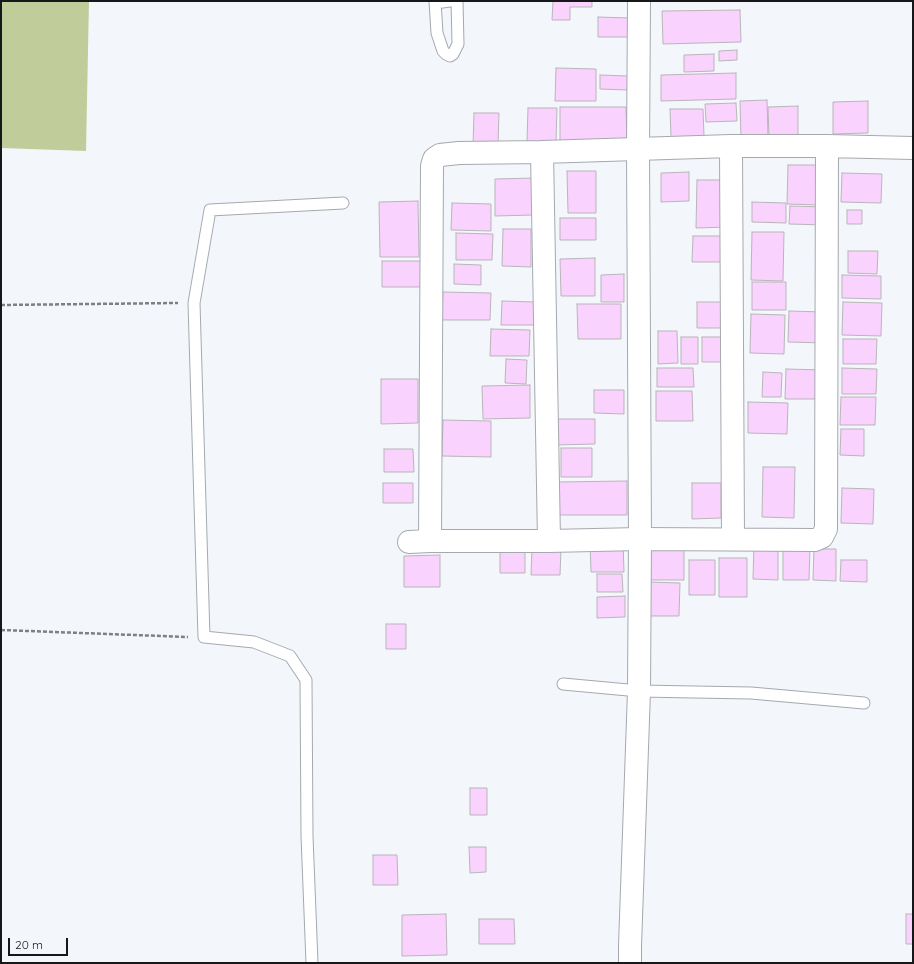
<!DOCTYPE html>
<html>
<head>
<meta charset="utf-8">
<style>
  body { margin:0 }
  #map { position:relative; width:914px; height:964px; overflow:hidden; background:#f3f7fc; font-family:Quicksand,sans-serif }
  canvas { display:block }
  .frame { position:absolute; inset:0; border:2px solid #161719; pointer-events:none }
  .scale { position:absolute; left:8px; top:938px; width:60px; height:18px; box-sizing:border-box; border:2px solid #161719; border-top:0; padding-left:5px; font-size:12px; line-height:14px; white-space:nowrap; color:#161719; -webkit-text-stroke:3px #f3f7fc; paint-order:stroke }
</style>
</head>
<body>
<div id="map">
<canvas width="914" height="964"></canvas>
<div class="frame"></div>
<div class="scale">20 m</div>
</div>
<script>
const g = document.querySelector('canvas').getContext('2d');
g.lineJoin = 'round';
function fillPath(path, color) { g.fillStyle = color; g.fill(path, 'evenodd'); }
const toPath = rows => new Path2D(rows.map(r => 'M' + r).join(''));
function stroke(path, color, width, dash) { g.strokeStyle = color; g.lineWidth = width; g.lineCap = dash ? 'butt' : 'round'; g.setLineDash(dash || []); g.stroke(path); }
const green = toPath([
  [1,1,89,1,86,151,1,148]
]);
const building = toPath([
  [553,1,592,1,592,7,570,7,570,20,552,20,553,1],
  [740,10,741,42,663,44,662,11,740,10],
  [598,17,630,18,629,37,598,37,598,17],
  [737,50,737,60,719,61,719,51,737,50],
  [714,54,714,71,684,72,684,55,714,54],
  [556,68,596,69,596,101,555,101,556,68],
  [736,73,736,99,661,101,661,75,736,73],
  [600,75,628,76,627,90,600,89,600,75],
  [767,100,768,138,741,139,740,101,767,100],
  [868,101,868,133,833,134,833,102,868,101],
  [736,103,737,121,706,122,705,104,736,103],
  [798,106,798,136,769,137,768,107,798,106],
  [560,107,626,107,627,141,560,142,560,107],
  [528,108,557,108,556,142,527,142,528,108],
  [670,109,703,109,704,136,671,137,670,109],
  [474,113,499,113,498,145,473,145,474,113],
  [788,165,820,165,819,205,787,204,788,165],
  [567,171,596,171,596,213,568,213,567,171],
  [689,172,689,201,661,202,661,173,689,172],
  [842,173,882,174,881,203,841,202,842,173],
  [534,178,534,215,495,216,495,179,534,178],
  [697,180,730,180,730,227,696,228,697,180],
  [418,201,419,257,380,257,379,202,418,201],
  [752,202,786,203,786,223,752,222,752,202],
  [452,203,491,204,491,231,451,230,452,203],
  [790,206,825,207,825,225,789,224,790,206],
  [847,210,862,210,862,224,847,224,847,210],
  [560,218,596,218,596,240,560,240,560,218],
  [503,229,531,229,531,267,502,266,503,229],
  [752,232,784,232,783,281,751,280,752,232],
  [456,233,493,234,492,260,456,260,456,233],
  [693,236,727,236,727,262,692,262,693,236],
  [848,251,878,251,877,274,848,273,848,251],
  [595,258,595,296,561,296,560,259,595,258],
  [382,261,421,261,421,287,382,287,382,261],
  [454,264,481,265,481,285,454,284,454,264],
  [624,274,624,302,601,302,601,275,624,274],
  [842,275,881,276,881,299,842,298,842,275],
  [752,282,786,282,786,310,752,310,752,282],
  [443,292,491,293,490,320,442,320,443,292],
  [502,301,536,302,535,325,501,325,502,301],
  [697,302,728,302,728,328,697,328,697,302],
  [843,302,882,303,881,336,842,335,843,302],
  [577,304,621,304,621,339,578,339,577,304],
  [789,311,824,312,823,343,788,342,789,311],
  [751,314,785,315,784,354,750,353,751,314],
  [491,329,530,330,529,356,490,356,491,329],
  [658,331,677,331,678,363,658,364,658,331],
  [681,337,698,337,698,364,681,364,681,337],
  [702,337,730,337,730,362,702,362,702,337],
  [843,339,877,339,876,364,843,364,843,339],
  [506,359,527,360,526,384,505,383,506,359],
  [657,368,693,368,694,387,657,387,657,368],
  [842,368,877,369,876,394,842,394,842,368],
  [786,369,824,370,823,399,785,399,786,369],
  [763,372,782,373,781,397,762,397,763,372],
  [381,379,418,379,418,423,381,424,381,379],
  [530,385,530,418,483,419,482,386,530,385],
  [594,390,624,390,624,414,594,413,594,390],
  [656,391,692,391,693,421,656,421,656,391],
  [841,397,876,397,875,425,840,425,841,397],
  [748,402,788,403,787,434,748,433,748,402],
  [555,419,595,419,595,444,555,445,555,419],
  [443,420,491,421,491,457,442,456,443,420],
  [841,429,864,429,864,456,840,455,841,429],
  [561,448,592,448,592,477,561,477,561,448],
  [384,449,413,449,414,472,384,472,384,449],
  [763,467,795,467,794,518,762,517,763,467],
  [627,481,627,515,558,515,557,482,627,481],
  [383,483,413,483,413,503,383,503,383,483],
  [692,483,721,483,721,518,692,519,692,483],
  [842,488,874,489,873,524,841,523,842,488],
  [500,541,525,542,525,573,500,573,500,541],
  [590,542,623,542,624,572,591,572,590,542],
  [754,542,778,543,778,580,753,579,754,542],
  [650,544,684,544,684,580,650,580,650,544],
  [532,548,561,549,560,575,531,575,532,548],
  [783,548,810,548,809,580,783,580,783,548],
  [814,549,836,549,836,581,813,580,814,549],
  [440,555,440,587,404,587,404,556,440,555],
  [719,558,747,558,747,597,719,597,719,558],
  [689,560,715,560,715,595,689,595,689,560],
  [841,560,867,560,867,582,840,581,841,560],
  [597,574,622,574,623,592,597,592,597,574],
  [649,582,680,583,679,616,649,616,649,582],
  [625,596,625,617,597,618,597,597,625,596],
  [386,624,406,624,406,649,386,649,386,624],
  [470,788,487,788,487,815,470,815,470,788],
  [469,847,486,847,486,872,470,873,469,847],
  [373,855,397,855,398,885,373,885,373,855],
  [446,914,447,955,402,956,402,915,446,914],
  [906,914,913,914,913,944,906,944,906,914],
  [479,919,514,919,515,944,479,944,479,919]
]);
const path = toPath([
  [1,305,178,303],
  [1,630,188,637]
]);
const service = toPath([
  [435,1,437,33,443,51,446,54,450,56,453,54,458,44,457,1],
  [435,3,450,1],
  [563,684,639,691,751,693,864,703],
  [312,963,307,836,306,680,290,656,254,642,204,637,194,303,210,210,343,203]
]);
const minor = toPath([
  [731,146,733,539],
  [542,152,549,541],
  [430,541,432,166,434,159,440,155,459,153,542,152,731,146,827,146,913,148],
  [409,542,430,541,549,541,640,539,815,540,822,537,826,529,827,146]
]);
const tertiary = toPath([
  [630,963,630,946,639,691,640,539,638,150,639,1]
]);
fillPath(green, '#c1cc9b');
fillPath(building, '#f9d2fd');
stroke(building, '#b9b5b9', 1);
stroke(service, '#a5a9ae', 13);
stroke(minor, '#a5a9ae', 24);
stroke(tertiary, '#a5a9ae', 24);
stroke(path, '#7d7f83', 2.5, [4, 2]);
stroke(service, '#fff', 11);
stroke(minor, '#fff', 22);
stroke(tertiary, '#fff', 22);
</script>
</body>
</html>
